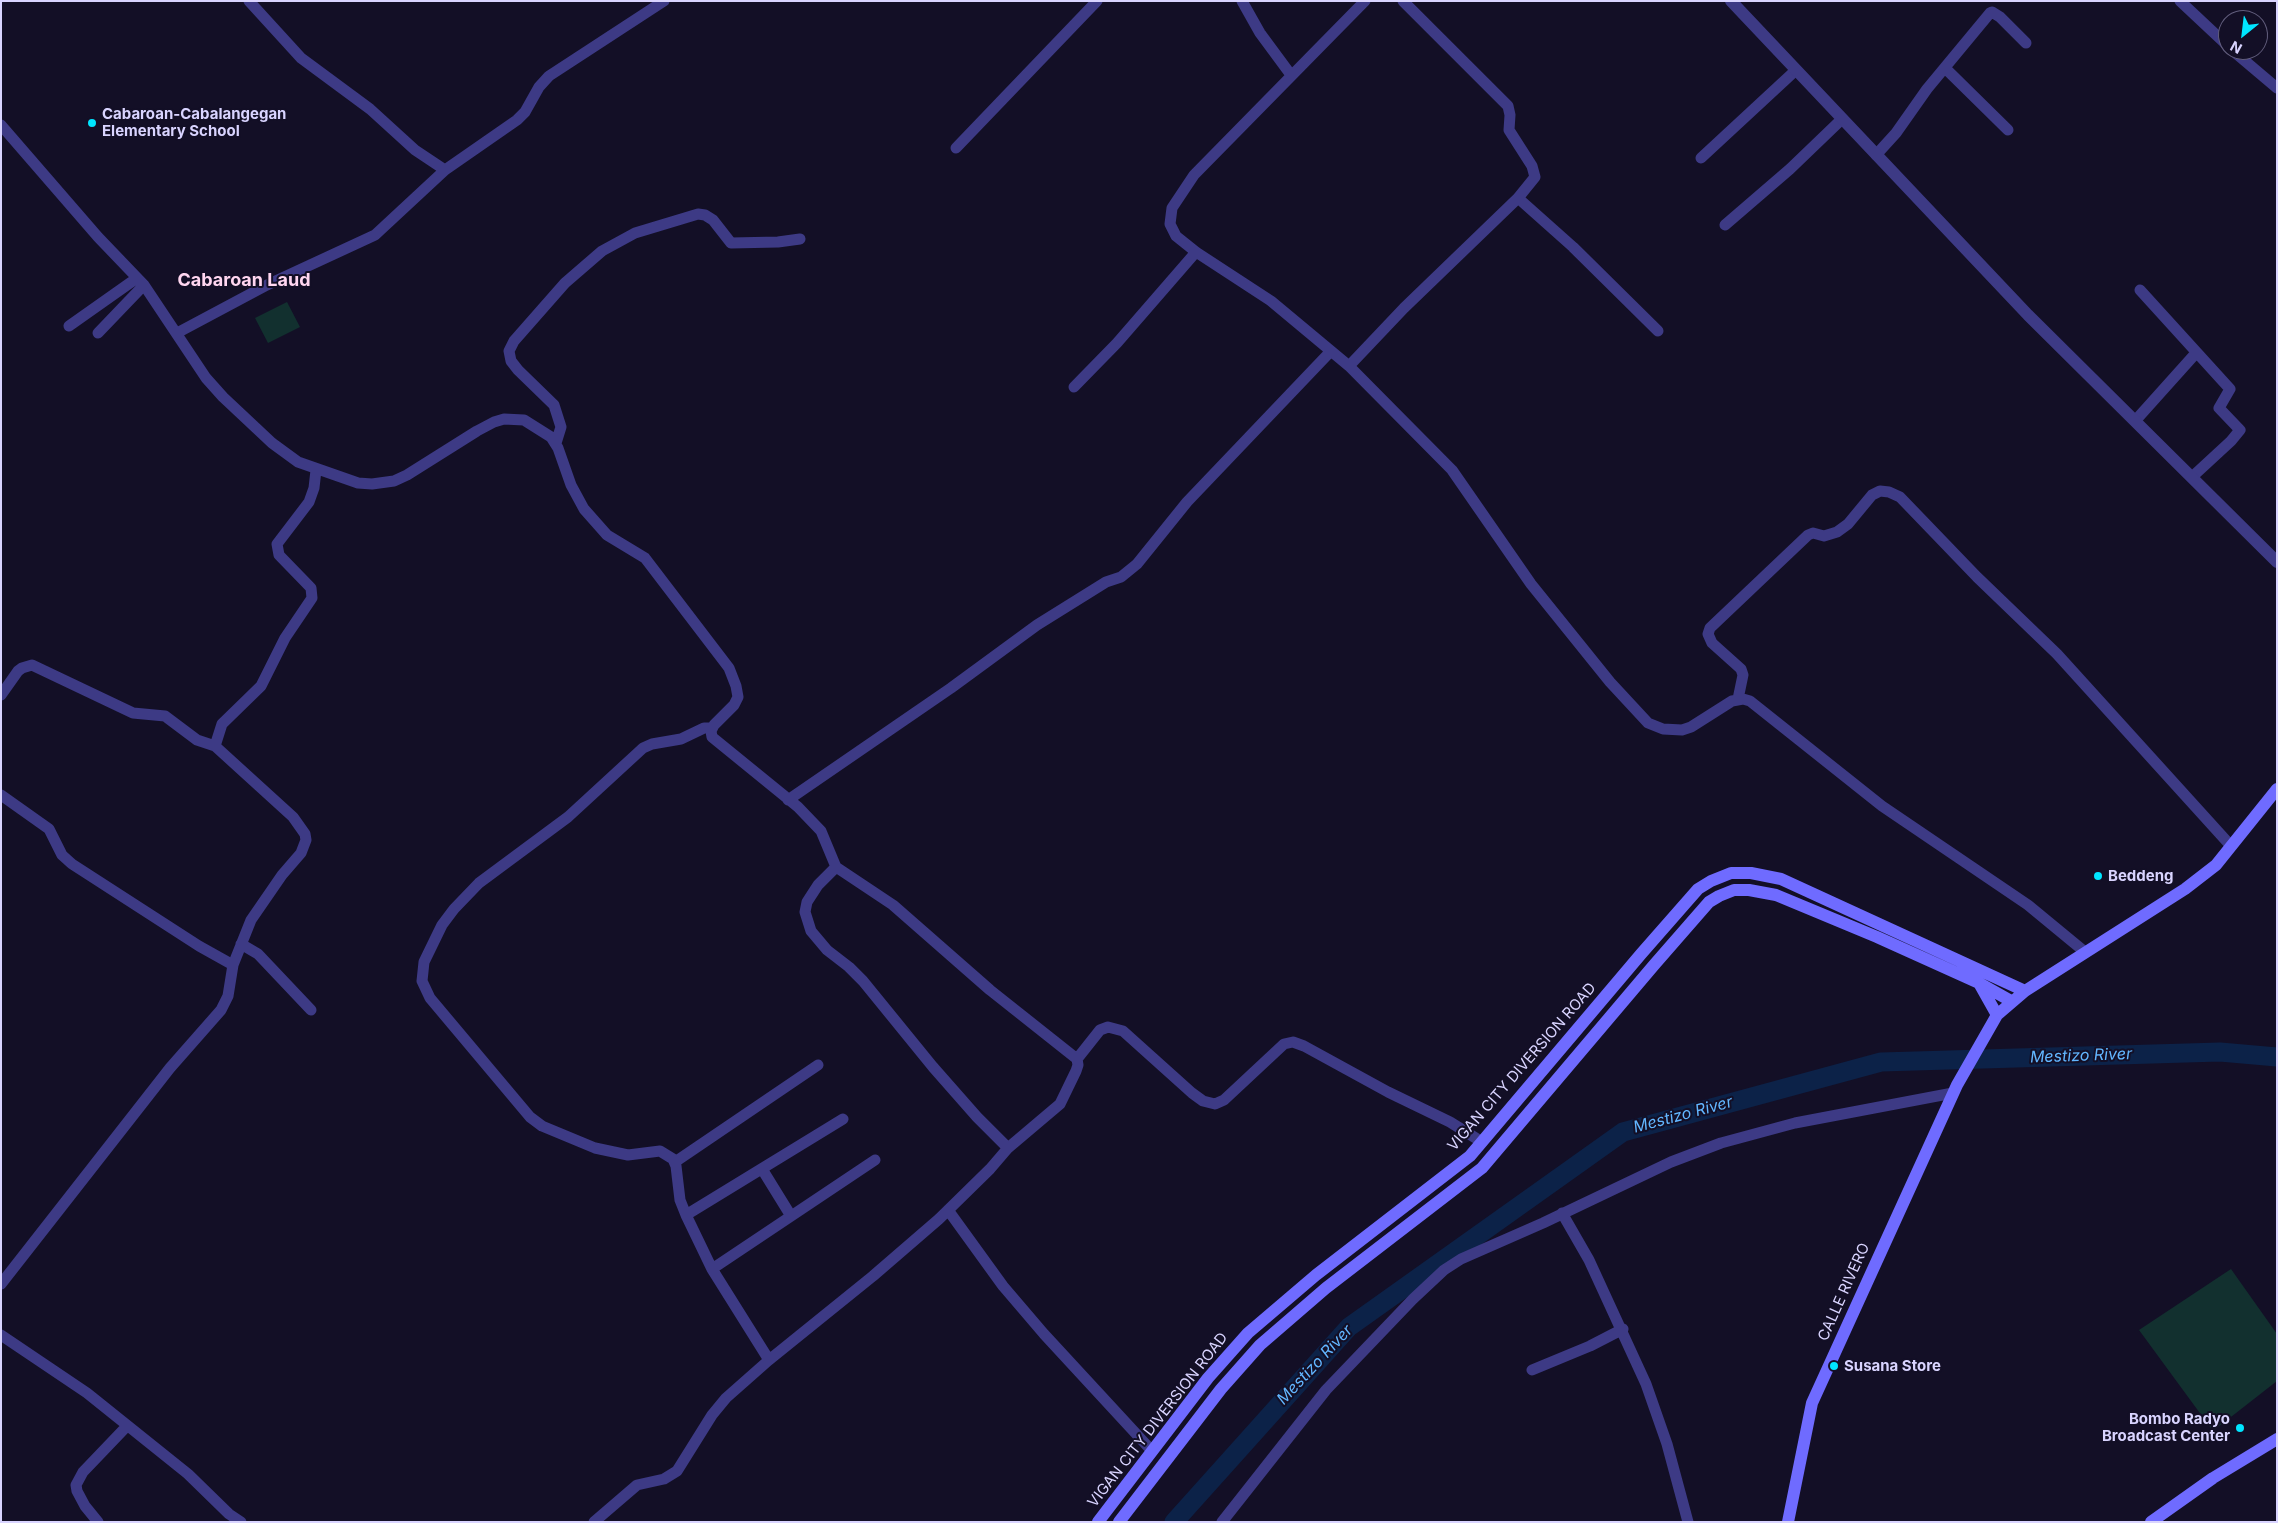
<!DOCTYPE html>
<html>
<head>
<meta charset="utf-8">
<style>
  body { margin:0 }
  #map { position:relative; width:2278px; height:1523px; overflow:hidden; background:#130f26; font-family:Inter,sans-serif }
  canvas { display:block }
  .frame { position:absolute; inset:0; border:2px solid #d9d4ff; pointer-events:none }
  .north { position:absolute; left:2218px; top:10px; width:50px; height:50px; box-sizing:border-box; background:#130f26; border:1px solid #625e7d; border-radius:50%; rotate:209deg; font-size:14px; font-weight:700; line-height:20px; text-align:center; color:#d9d4ff }
  .north::after { content:''; display:block; margin:auto; width:18px; height:22px; background:#00e5ff; clip-path:polygon(50% 0,100% 100%,50% 72%,0 100%) }
</style>
</head>
<body>
<div id="map">
<canvas width="2278" height="1523"></canvas>
<div class="frame"></div>
<div class="north">N</div>
</div>
<script>
const g = document.querySelector('canvas').getContext('2d');
g.lineJoin = 'round';
function fillPath(path, color) { g.fillStyle = color; g.fill(path, 'evenodd'); }
const toPath = rows => new Path2D(rows.map(r => 'M' + r).join(''));
function stroke(path, color, width, dash) { g.strokeStyle = color; g.lineWidth = width; g.lineCap = dash ? 'butt' : 'round'; g.setLineDash(dash || []); g.stroke(path); }
function drawText(font, color, halo, rows, align = 'center') {
  g.font = font + ' Inter,sans-serif'; g.lineWidth = 4; g.setLineDash([]); g.textBaseline = 'middle'; g.strokeStyle = halo; g.fillStyle = color; for (const [text, x, y, turn = 0] of rows) {
    g.save(); g.translate(x, y); g.rotate((+turn || 0) * Math.PI / 180); g.textAlign = isNaN(turn) ? turn : align; if (halo) g.strokeText(text, 0, 0); g.fillText(text, 0, 0); g.restore();
  }
}
const green = toPath([
  [287,302,300,327,268,343,255,318],
  [2231,1269,2277,1334,2277,1381,2213,1431,2139,1330]
]);
const river = toPath([
  [1174,1522,1349,1327,1623,1132,1881,1062,2220,1052,2277,1057]
]);
const minor = toPath([
  [249,1,301,58,370,109,415,150,445,170],
  [1242,1,1260,33,1291,75],
  [1365,1,1194,175,1172,208,1170,224,1176,236,1196,252,1271,301,1349,366,1452,470,1531,584,1610,682,1648,723,1663,729,1682,730,1691,727,1732,701,1743,699,1750,701,1882,806,2028,905,2085,952],
  [2180,1,2228,46],
  [2232,50,2277,88],
  [1945,68,2008,130],
  [1,125,98,237,144,285,206,378,223,397,272,443,298,462,358,483,372,484,394,481,407,475,477,431,494,422,504,419,524,420,551,437,558,448,571,485,584,509,607,535,645,558,729,668,736,686,738,697,734,705,714,725,711,731,712,737,798,807,821,831,836,867,818,885,807,902,805,912,811,931,827,950,849,967,863,981,933,1067,977,1117,1008,1148],
  [956,148,1097,1],
  [1876,155,1896,133,1927,89,1990,13,1992,12,2000,17,2026,43],
  [1701,158,1796,70],
  [1518,198,1573,247,1658,331],
  [1725,225,1790,169,1842,119],
  [2140,290,2230,389,2219,408,2240,430,2231,441,2192,477],
  [69,326,137,278],
  [98,333,144,285],
  [177,333,267,285,375,235,445,170,517,120,525,112,539,87,549,76,664,1],
  [1349,366,1404,308,1518,198,1535,177,1532,166,1509,130,1510,115,1508,106,1403,1],
  [1074,387,1117,343,1196,252],
  [2135,421,2196,353],
  [556,443,561,427,554,405,518,370,511,361,509,351,514,341,565,283,602,251,635,233,698,214,705,215,713,220,731,243,778,242,800,239],
  [1,695,18,671,22,668,32,665,133,713,165,716,197,740,215,746,293,817,305,834,306,840,301,853,282,875,251,920,233,965,228,996,221,1010,170,1068,1,1284],
  [1738,699,1743,675,1741,669,1712,643,1708,634,1710,628,1808,535,1813,533,1824,536,1837,532,1848,524,1872,495,1880,491,1889,492,1900,497,1977,577,2057,654,2231,846],
  [712,728,704,728,681,739,652,744,643,748,568,817,479,883,454,909,442,925,424,962,422,981,430,998,530,1117,542,1126,595,1148,628,1155,660,1151,673,1159,676,1166,680,1200,686,1215,712,1269,769,1360],
  [215,746,222,724,261,686,285,638,312,598,311,588,279,555,277,544,309,502,314,488,316,470],
  [1,795,49,829,62,855,72,864,199,946,233,965],
  [788,800,951,688,1037,625,1106,582,1121,577,1137,564,1187,502,1331,351],
  [241,944,258,954,311,1010],
  [1077,1059,1100,1030,1108,1027,1123,1031,1192,1093,1203,1101,1215,1104,1224,1100,1284,1044,1293,1042,1304,1046,1388,1092,1450,1122,1482,1142],
  [675,1162,818,1065],
  [762,1169,791,1216],
  [948,1210,1003,1286,1044,1334,1152,1451],
  [1562,1213,1589,1260,1646,1384,1667,1444,1688,1522],
  [686,1215,843,1119],
  [712,1269,875,1160],
  [1,1335,87,1393,188,1474,229,1514,241,1522],
  [1532,1370,1590,1346,1623,1329],
  [98,1522,85,1506,77,1491,76,1485,83,1472,127,1426],
  [594,1522,637,1485,664,1479,677,1471,712,1415,726,1398,769,1360,873,1276,939,1219,990,1169,1008,1148,1060,1104,1076,1071,1078,1065,1077,1059,990,990,893,905,836,867],
  [1222,1522,1326,1390,1413,1299,1444,1270,1461,1259,1543,1223,1671,1162,1721,1143,1795,1123,1953,1093]
]);
const tertiary = toPath([
  [1731,1,2028,315,2277,562]
]);
const secondary = toPath([
  [1979,983,1997,1015],
  [1098,1522,1208,1378,1248,1333,1316,1275,1470,1156,1641,954,1698,889,1711,881,1731,873,1751,873,1781,879,2025,991],
  [1119,1522,1221,1389,1260,1345,1326,1288,1482,1168,1654,965,1709,902,1719,896,1734,890,1749,890,1776,895,1877,937,1979,983,2011,1001],
  [1788,1522,1812,1403,1957,1085,1997,1015,2025,991,2185,889,2216,865,2277,789],
  [2151,1522,2213,1478,2277,1439]
]);
const markers = [
  [92,123,5,"#00e5ff"],
  [2098,876,5,"#00e5ff"],
  [1834,1366,5,"#00e5ff"],
  [2240,1428,5,"#00e5ff"]
];
const poiNames = [
  ["Cabaroan-Cabalangegan",102,114],
  ["Elementary School",102,131],
  ["Beddeng",2108,876],
  ["Susana Store",1844,1366],
  ["Bombo Radyo",2230,1419,"right"],
  ["Broadcast Center",2230,1436,"right"]
];
const streetNames = [
  ["VIGAN CITY DIVERSION ROAD",1522,1067,-49],
  ["CALLE RIVERO",1844,1292,-66],
  ["VIGAN CITY DIVERSION ROAD",1158,1420,-52]
];
const waterNames = [
  ["Mestizo River",2081,1056,-2],
  ["Mestizo River",1683,1115,-15],
  ["Mestizo River",1315,1365,-47]
];
const quarterNames = [
  ["Cabaroan Laud",244,281]
];
fillPath(green, '#12302f');
stroke(river, '#0c2248', 19);
stroke(minor, '#3d3a85', 11);
stroke(tertiary, '#3d3a85', 12);
stroke(secondary, '#6f6bff', 12);
for (const [x, y, r, color] of markers) { const dot = new Path2D(); dot.arc(x, y, r, 0, 2 * Math.PI); g.fillStyle = color; g.fill(dot); stroke(dot, '#130f26', 2); }
drawText('bold 15px', '#d9d4ff', '#130f26', poiNames, 'left');
drawText('15px', '#d9d4ff', '#130f26', streetNames);
drawText('italic 16px', '#62b6ff', '#130f26', waterNames);
drawText('bold 18px', '#ffd6f0', '#130f26', quarterNames);
</script>
</body>
</html>
